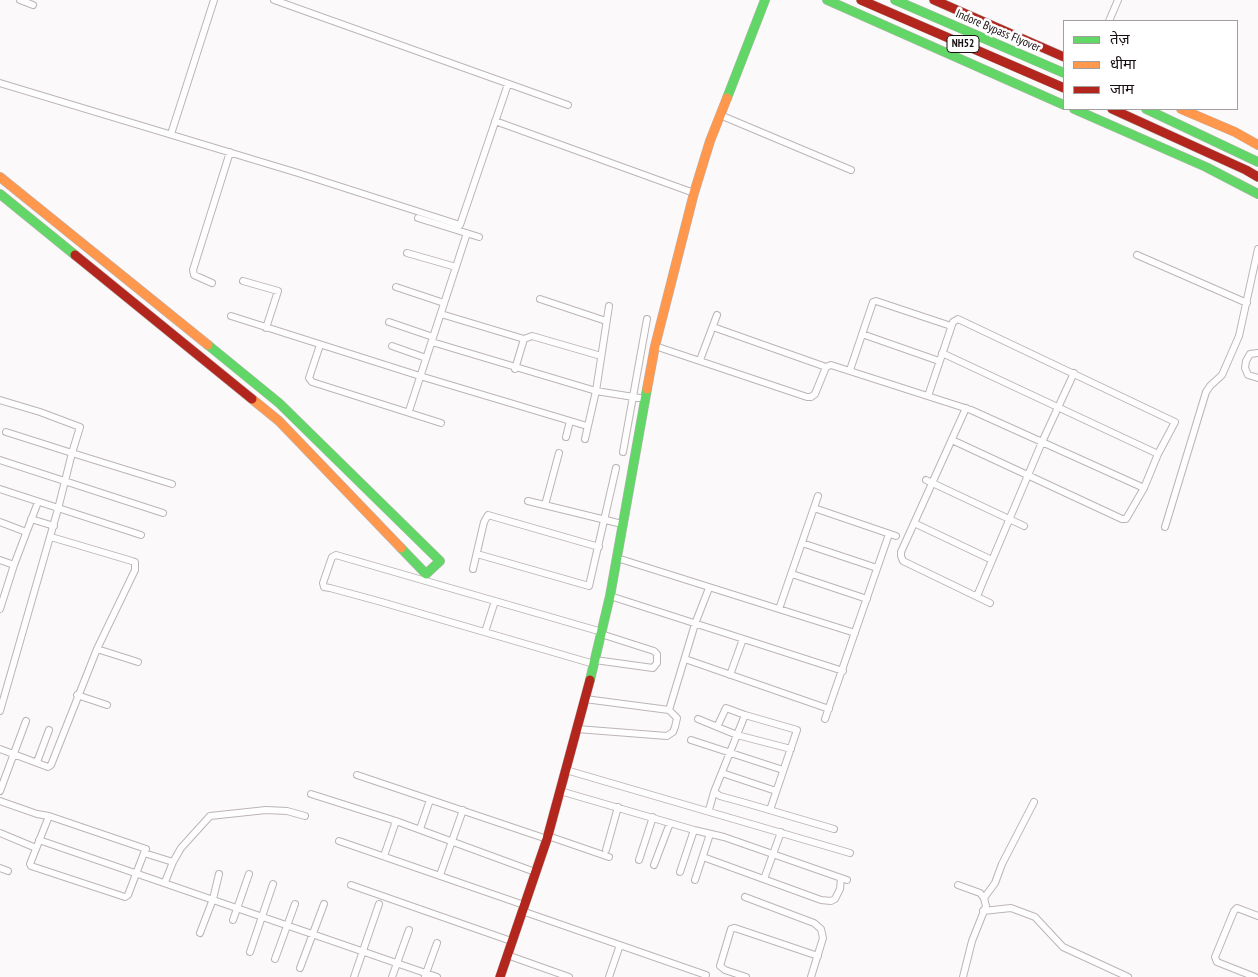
<!DOCTYPE html>
<html>
<head>
<meta charset="utf-8">
<style>
  body { margin:0 }
  #map { position:relative; width:1258px; height:977px; overflow:hidden; background:#fcf9fa; font-family:"PT Sans Narrow","Noto Sans Devanagari",sans-serif }
  canvas { display:block }
  .legend { position:absolute; left:1063px; top:20px; width:175px; height:90px; box-sizing:border-box; background:#fff; border:1px solid #a39fa0; margin:0; padding:6px 9px; list-style:none; font-size:15px; color:#180f11 }
  .legend li { display:flex; align-items:center; gap:10px; height:25px }
  .legend b { width:25px; border:1px solid #a39fa0 }
</style>
</head>
<body>
<div id="map">
<canvas width="1258" height="977"></canvas>
<ul class="legend">
<li><b style="height:6px;background:#63d668"></b>तेज़</li>
<li><b style="height:6px;background:#ff974d"></b>धीमा</li>
<li><b style="height:6px;background:#b3261e"></b>जाम</li>
</ul>
</div>
<script>
const g = document.querySelector('canvas').getContext('2d');
g.lineJoin = 'round';
const toPath = rows => new Path2D(rows.map(r => 'M' + r).join(''));
function stroke(path, color, width, dash) { g.strokeStyle = color; g.lineWidth = width; g.lineCap = dash ? 'butt' : 'round'; g.setLineDash(dash || []); g.stroke(path); }
function drawText(font, color, halo, rows, align = 'center') {
  g.font = font + ' "PT Sans Narrow",sans-serif'; g.lineWidth = 5; g.setLineDash([]); g.textBaseline = 'middle'; g.strokeStyle = halo; g.fillStyle = color; for (const [text, x, y, turn = 0] of rows) {
    g.save(); g.translate(x, y); g.rotate((+turn || 0) * Math.PI / 180); g.textAlign = isNaN(turn) ? turn : align; if (halo) g.strokeText(text, 0, 0); g.fillText(text, 0, 0); g.restore();
  }
}
const street = toPath([
  [20,0,33,5],
  [274,0,568,105],
  [1109,21,1118,0],
  [0,83,298,173,460,225,508,84],
  [720,115,851,170],
  [495,121,694,193],
  [171,134,214,0],
  [418,218,479,237],
  [407,253,456,267],
  [1137,255,1247,303],
  [243,281,278,291,266,328],
  [212,283,194,275,193,270,230,152],
  [396,287,444,303],
  [540,299,606,321],
  [441,314,524,339],
  [231,316,420,376,587,426],
  [389,322,433,337],
  [713,327,826,367],
  [862,334,939,361],
  [432,342,596,391,646,399],
  [320,345,309,378,312,382,441,423],
  [392,346,426,358],
  [655,346,807,397,811,397,815,394,826,367,831,365,971,410,1144,488],
  [942,353,1158,454],
  [1258,353,1250,354,1246,361,1245,368,1248,375,1258,378],
  [700,360,717,315],
  [515,369,524,339,532,336,601,356],
  [850,370,873,302,876,301,951,326],
  [928,396,953,322,958,319,1175,422,1158,454,1144,488,1126,519,1122,519,952,440],
  [0,400,40,412,80,427,72,453,6,432],
  [966,408,901,552,901,556,903,561,990,603],
  [409,411,467,233],
  [566,437,570,421],
  [585,439,596,391,609,306],
  [623,452,647,319],
  [0,460,163,513],
  [926,480,1024,526],
  [0,489,141,535],
  [528,501,622,524],
  [545,505,559,453],
  [814,508,896,536],
  [31,519,54,526],
  [0,522,26,532],
  [914,523,992,560],
  [1165,527,1206,392,1210,386,1222,375,1239,336,1258,249],
  [802,543,877,568],
  [477,554,589,586,616,468],
  [617,558,855,633],
  [0,560,14,565],
  [473,569,484,522,488,515,599,547],
  [792,574,867,599],
  [610,596,843,671],
  [977,596,1042,442,1074,373],
  [0,609,14,565,38,502],
  [779,609,818,496],
  [485,632,495,601],
  [97,649,138,662],
  [685,659,829,709],
  [595,660,653,668,657,663,657,654,654,651,601,634],
  [594,664,378,601,330,588,324,587,323,583,332,557,336,555,602,632],
  [730,675,743,639],
  [77,695,107,705],
  [669,710,695,624,709,588],
  [0,711,58,509,72,453,172,484],
  [698,719,737,735,791,749],
  [825,719,889,534],
  [717,727,726,708,745,715],
  [577,729,667,736,673,732,675,727,677,718,669,710,585,699],
  [691,740,783,770],
  [0,749,48,767,51,765,97,649,135,570,135,562,132,561,51,537],
  [37,762,49,730],
  [566,770,850,853],
  [722,773,776,791],
  [357,775,547,839],
  [0,791,26,721],
  [560,791,694,830,724,837,847,880],
  [311,794,396,821,535,872],
  [0,801,37,814,49,816],
  [709,810,714,792],
  [770,810,797,730,745,715,714,792,720,796,749,804,834,829],
  [420,829,430,800],
  [0,833,36,848],
  [548,836,609,857],
  [39,840,437,977],
  [339,841,524,905],
  [606,850,618,807],
  [144,853,128,895,125,897,31,866,30,864,49,816,146,849,144,853,173,862,165,882],
  [384,856,396,821],
  [703,857,821,900,831,901,835,899,840,889,841,878],
  [639,860,653,817],
  [173,862,181,848,210,816,266,810,287,811,305,816],
  [654,865,670,823],
  [0,868,8,871],
  [680,872,694,830],
  [440,875,463,810],
  [764,879,781,832],
  [695,880,710,834],
  [351,885,511,941],
  [958,885,980,893,984,898,986,906,972,941,963,977],
  [745,897,814,923,821,929,823,938,811,977],
  [984,898,995,883,1002,864,1034,802],
  [522,911,706,975],
  [983,911,1011,908,1035,917,1063,947,1128,977],
  [233,920,249,874],
  [200,933,213,899,219,874],
  [250,952,273,884],
  [507,955,569,977],
  [275,959,295,904],
  [300,968,324,904],
  [425,976,437,943],
  [354,977,379,904],
  [392,977,409,930],
  [609,977,620,945],
  [746,977,725,970,720,966,731,929,735,928,818,956],
  [1255,977,1217,962,1215,957,1234,911,1237,908,1258,916]
]);
const fast = toPath([
  [827,0,1064,105],
  [895,0,1064,73],
  [727,98,765,0],
  [1074,109,1206,167,1258,194],
  [1146,109,1258,162],
  [0,194,75,255],
  [208,345,279,403,440,561,426,574,401,548],
  [590,680,610,596,647,389]
]);
const slow = toPath([
  [1181,109,1235,132,1258,145],
  [0,177,208,345],
  [647,389,655,346,694,193,710,141,727,98],
  [252,399,279,421,401,548]
]);
const jam = toPath([
  [861,0,1064,88],
  [934,0,1064,57],
  [1112,109,1246,170,1258,177],
  [75,255,252,399],
  [500,977,547,839,590,680]
]);
const shields = [
  [963,44,32]
];
const shieldNames = [
  ["NH52",963,44]
];
const streetNames = [
  ["Indore Bypass Flyover",998,31,23]
];
stroke(street, '#bbb5b7', 8);
stroke(fast, '#bbb5b7', 10);
stroke(slow, '#bbb5b7', 10);
stroke(jam, '#bbb5b7', 10);
stroke(street, '#fffefe', 6);
stroke(fast, '#63d668', 9);
stroke(slow, '#ff974d', 9);
stroke(jam, '#b3261e', 9);
for (const [x, y, w] of shields) { const box = new Path2D(); box.roundRect(x - w / 2, y - 8.5, w, 17, 4); g.fillStyle = '#fff'; g.fill(box); stroke(box, '#180f11', 1); }
drawText('bold 11px', '#180f11', null, shieldNames);
drawText('12px', '#180f11', '#fff', streetNames);
</script>
</body>
</html>
